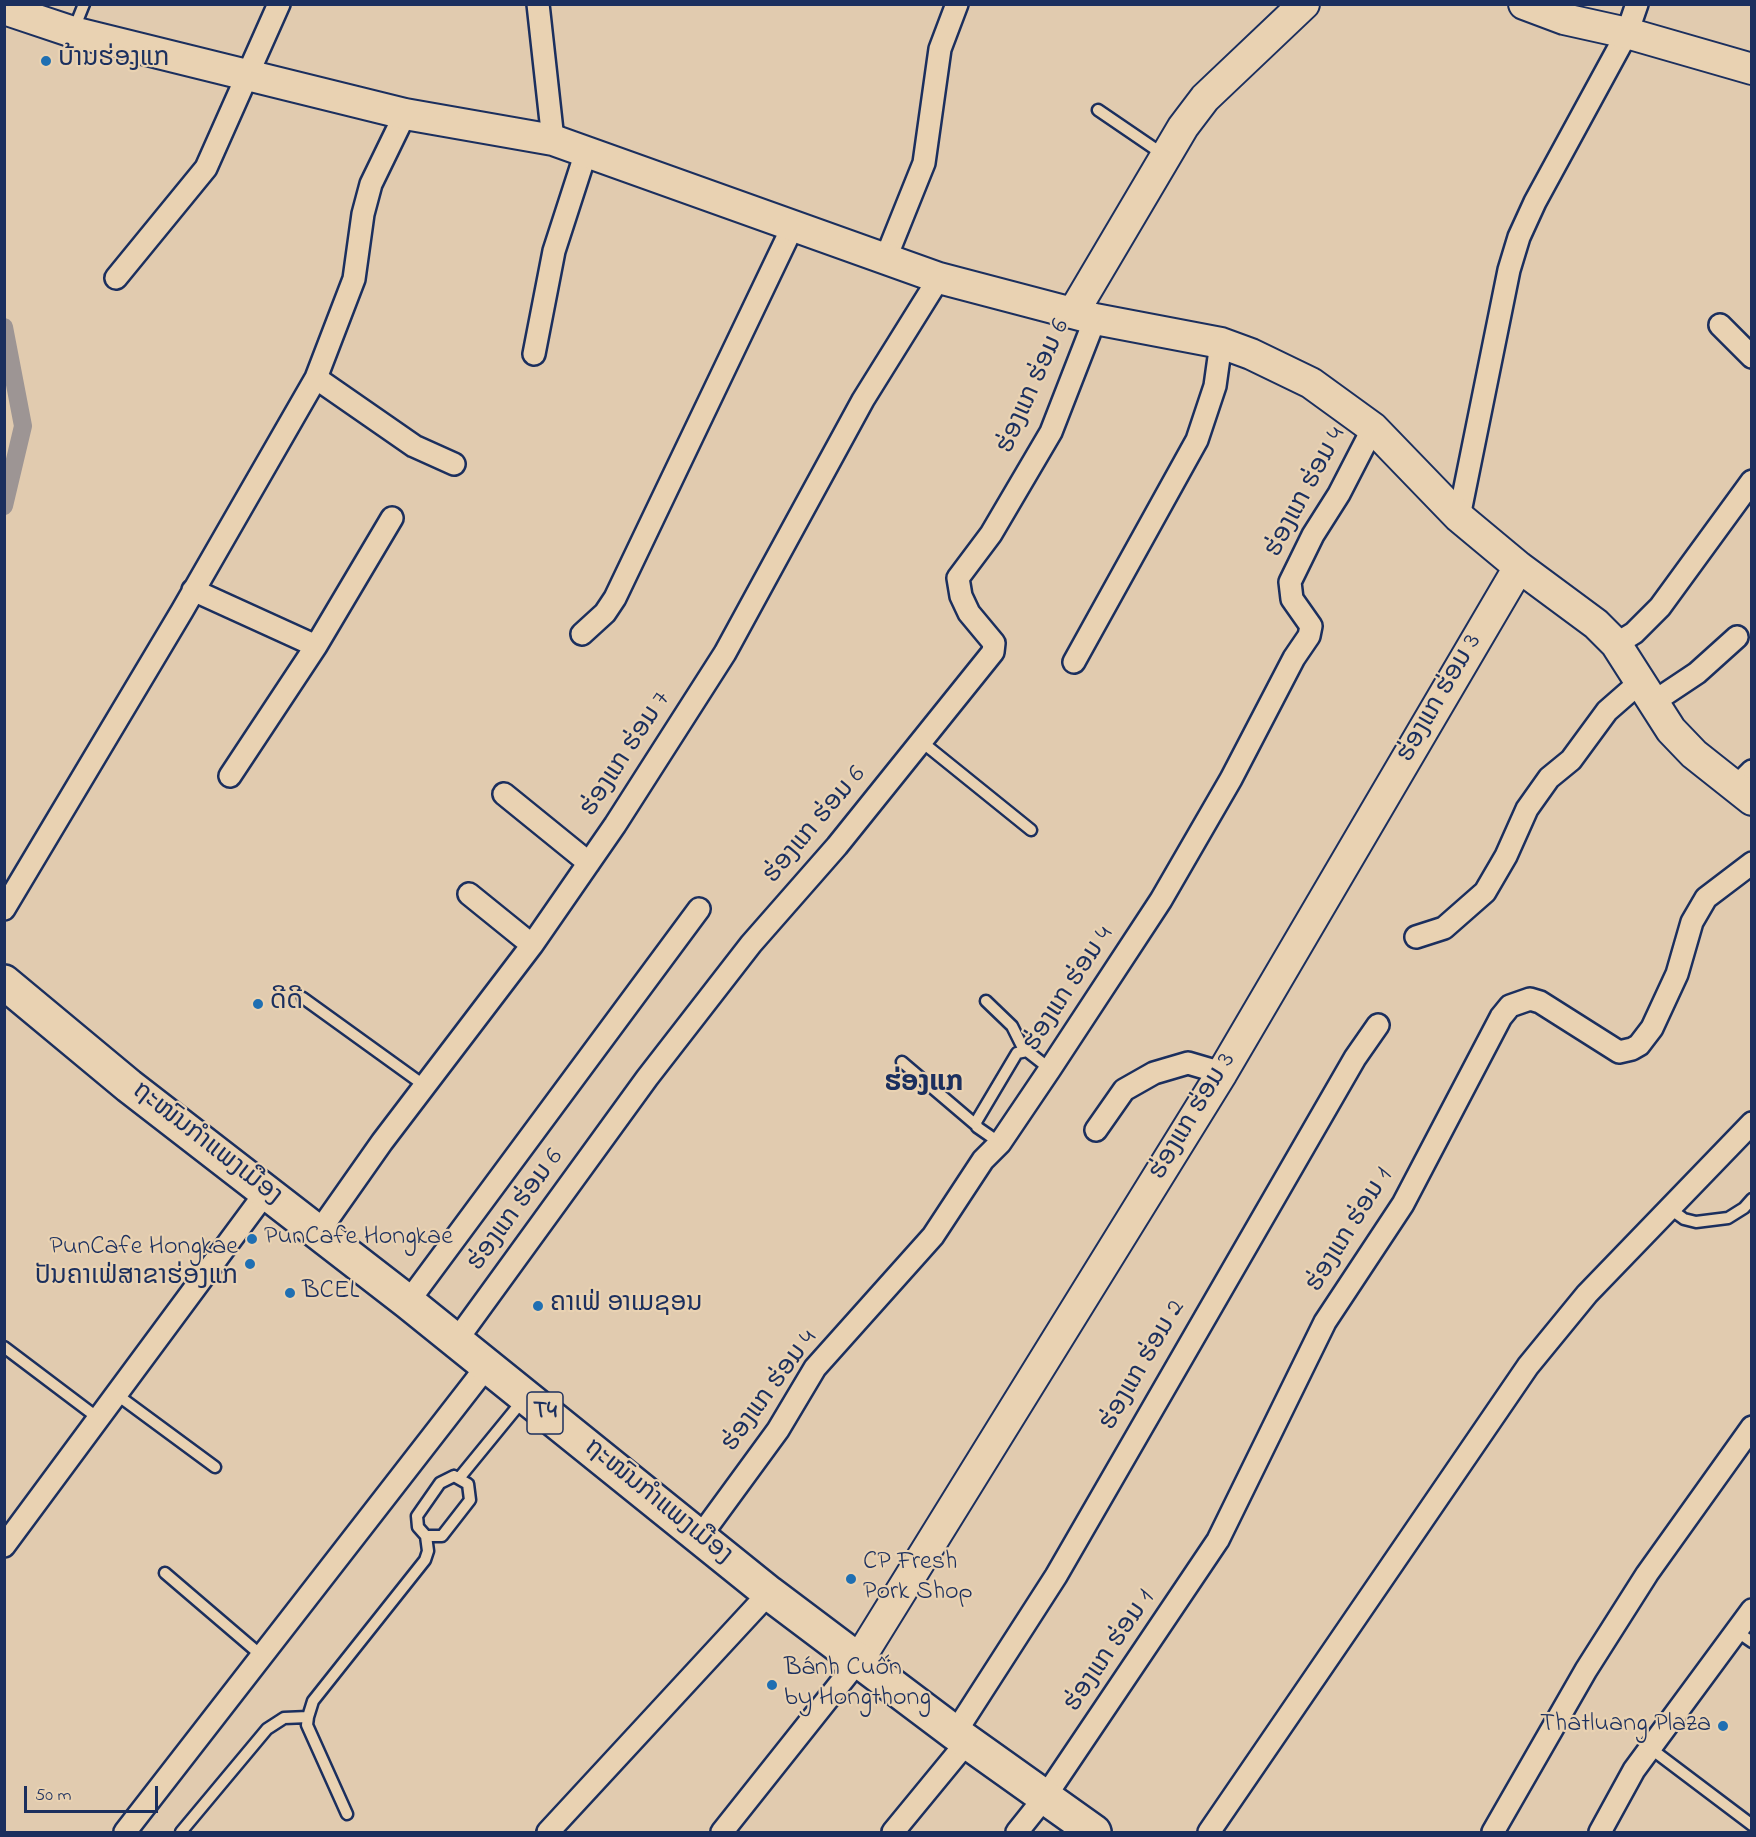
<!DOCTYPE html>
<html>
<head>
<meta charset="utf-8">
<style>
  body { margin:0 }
  #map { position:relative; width:1756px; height:1837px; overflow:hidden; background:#e1cbaf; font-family:"Indie Flower",sans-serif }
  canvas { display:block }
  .frame { position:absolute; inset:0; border:6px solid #1b2f5e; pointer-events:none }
  .scale { position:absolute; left:24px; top:1786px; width:134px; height:27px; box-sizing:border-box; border:3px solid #1b2f5e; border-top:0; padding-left:8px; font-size:18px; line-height:21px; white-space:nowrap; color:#1b2f5e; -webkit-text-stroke:4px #e9d2b2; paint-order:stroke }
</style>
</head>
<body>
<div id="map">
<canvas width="1756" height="1837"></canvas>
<div class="frame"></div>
<div class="scale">50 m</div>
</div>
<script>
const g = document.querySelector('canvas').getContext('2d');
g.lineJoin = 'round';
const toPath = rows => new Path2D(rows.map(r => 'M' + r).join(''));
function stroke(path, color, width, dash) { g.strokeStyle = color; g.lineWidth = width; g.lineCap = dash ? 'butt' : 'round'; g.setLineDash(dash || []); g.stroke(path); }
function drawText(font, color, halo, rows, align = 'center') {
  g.font = font + ' "Indie Flower","Noto Sans Lao",sans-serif'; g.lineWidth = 4.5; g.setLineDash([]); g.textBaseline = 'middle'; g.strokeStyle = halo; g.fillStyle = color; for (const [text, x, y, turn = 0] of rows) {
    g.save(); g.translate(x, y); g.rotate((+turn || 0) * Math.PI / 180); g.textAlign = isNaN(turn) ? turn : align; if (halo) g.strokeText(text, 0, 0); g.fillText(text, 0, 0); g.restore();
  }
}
const canal = toPath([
  [4,327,23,426,4,506]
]);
const lane = toPath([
  [74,29,84,4],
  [1098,110,1164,155],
  [922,742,1031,830],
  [303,998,425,1086],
  [986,1001,1012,1026,1024,1050],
  [902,1062,976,1125],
  [1000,1143,977,1127,976,1122,1017,1053,1027,1051,1050,1069],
  [1669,1208,1684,1219,1696,1222,1728,1218,1744,1208,1752,1199],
  [4,1347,98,1418],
  [116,1394,215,1467],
  [454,1476,468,1484,470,1500,442,1536,426,1536,418,1527,417,1516,440,1483,454,1476],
  [460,1477,523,1400],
  [165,1573,262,1656],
  [1736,1631,1752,1642],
  [1650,1748,1752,1825],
  [347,1814,307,1725,308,1717,313,1701,425,1560,428,1551,426,1536],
  [181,1832,267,1729,284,1718,308,1717]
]);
const street = toPath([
  [538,4,553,140],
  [885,260,924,163,940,49,957,4],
  [116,278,206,168,279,4],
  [1720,325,1752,357],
  [534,354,554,251,586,152],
  [316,378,414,446,454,464],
  [1459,517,1509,270,1519,237,1535,202,1627,33,1637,4],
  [193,590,316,646],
  [582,634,605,613,615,598,792,228],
  [1616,644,1634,633,1660,607,1752,481],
  [1074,662,1197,440,1215,386,1221,343],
  [1652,703,1697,673,1737,637],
  [230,776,316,646,392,518],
  [1735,788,1752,771],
  [504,794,589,863],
  [469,894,532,945],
  [4,909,182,611,316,378,354,279,363,214,371,184,405,114],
  [1416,937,1444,928,1485,892,1506,856,1527,809,1549,778,1571,760,1607,711,1639,683],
  [1096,1130,1124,1090,1154,1073,1188,1063,1222,1073],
  [318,1233,382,1142,532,945,615,825,725,653,863,400,939,278],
  [408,1302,699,909],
  [456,1341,647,1078,751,944,837,846,993,652,994,643,969,613,961,596,958,578,991,534,1051,432,1095,319],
  [699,1538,778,1430,815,1368,933,1236,983,1160,1000,1143,1050,1069,1161,900,1231,779,1294,658,1309,636,1311,626,1292,599,1290,582,1313,535,1339,494,1373,428],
  [4,1546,266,1192],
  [955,1733,1056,1576,1355,1058,1378,1025],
  [125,1832,487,1366],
  [548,1832,769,1593],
  [722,1832,858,1661],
  [893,1832,967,1742],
  [1017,1832,1045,1797,1218,1540,1325,1322,1403,1204,1501,1017,1510,1006,1530,999,1540,1002,1619,1052,1632,1049,1639,1045,1652,1028,1677,974,1692,922,1706,898,1752,863],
  [1209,1832,1528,1366,1587,1294,1752,1123],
  [1493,1832,1586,1670,1647,1574,1752,1427],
  [1600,1832,1634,1770,1752,1610]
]);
const secondary = toPath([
  [1524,4,1564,19,1627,33,1752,69],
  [4,9,73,32,405,114,553,140,939,278,1095,319,1221,343,1251,354,1311,383,1373,428,1459,517,1519,567,1596,624,1616,644,1671,730,1694,754,1752,800],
  [1073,313,1183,127,1205,98,1304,4],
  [858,1661,1222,1073,1519,567]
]);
const primary = toPath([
  [4,982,129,1086,408,1302,769,1593,955,1733,1094,1832]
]);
const markers = [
  [46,61,6,"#1f6fb2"],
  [258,1004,6,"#1f6fb2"],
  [252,1239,6,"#1f6fb2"],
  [250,1264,6,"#1f6fb2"],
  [290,1293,6,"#1f6fb2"],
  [538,1306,6,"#1f6fb2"],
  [851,1579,6,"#1f6fb2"],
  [772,1685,6,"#1f6fb2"],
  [1723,1726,6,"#1f6fb2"]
];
const shields = [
  [545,1413,36]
];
const shieldNames = [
  ["T4",545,1413]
];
const poiNames = [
  ["ບ້ານຮ່ອງແກ",58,61],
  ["ດີດີ",270,1004],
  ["PunCafe Hongkae",264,1239],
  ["PunCafe Hongkae",238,1249,"right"],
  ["ປັນຄາເຟ່ສາຂາຮ່ອງແກ",238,1279,"right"],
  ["BCEL",302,1293],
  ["ຄາເຟ່ ອາເມຊອນ",550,1306],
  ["CP Fresh",863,1564],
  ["Pork Shop",863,1594],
  ["Bánh Cuốn",784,1670],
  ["by Hongthong",784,1700],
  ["Thatluang Plaza",1711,1726,"right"]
];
const streetNames = [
  ["ຮ່ອງແກ ຮ່ອມ 6",1035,387,-66],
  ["ຮ່ອງແກ ຮ່ອມ 4",1307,493,-62],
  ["ຮ່ອງແກ ຮ່ອມ 3",1441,699,-60],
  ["ຮ່ອງແກ ຮ່ອມ 7",627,755,-57],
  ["ຮ່ອງແກ ຮ່ອມ 6",816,826,-50],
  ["ຮ່ອງແກ ຮ່ອມ 4",1070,990,-57],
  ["ຮ່ອງແກ ຮ່ອມ 3",1194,1117,-59],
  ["ຖະໜົນກຳແພງເມືອງ",206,1145,38],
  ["ຮ່ອງແກ ຮ່ອມ 6",517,1211,-54],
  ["ຮ່ອງແກ ຮ່ອມ 1",1351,1231,-58],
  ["ຮ່ອງແກ ຮ່ອມ 2",1144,1366,-60],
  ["ຮ່ອງແກ ຮ່ອມ 4",771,1392,-54],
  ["ຖະໜົນກຳແພງເມືອງ",657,1503,39],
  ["ຮ່ອງແກ ຮ່ອມ 1",1111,1652,-56]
];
const quarterNames = [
  ["ຮ່ອງແກ",924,1085]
];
stroke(canal, '#9d9594', 18);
stroke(lane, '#1b2f5e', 15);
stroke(street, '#1b2f5e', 26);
stroke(secondary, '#1b2f5e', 34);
stroke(primary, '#1b2f5e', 38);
stroke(lane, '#e9d2b2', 10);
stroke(street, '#e9d2b2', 21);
stroke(secondary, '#e9d2b2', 30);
stroke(primary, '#e9d2b2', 33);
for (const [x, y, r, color] of markers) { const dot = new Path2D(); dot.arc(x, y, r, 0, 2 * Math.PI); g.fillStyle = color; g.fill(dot); stroke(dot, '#e9d2b2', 2); }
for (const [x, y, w] of shields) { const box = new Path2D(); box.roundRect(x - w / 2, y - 21, w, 42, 4.5); g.fillStyle = '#e9d2b2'; g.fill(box); stroke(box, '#1b2f5e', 1.5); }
drawText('bold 24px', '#1b2f5e', null, shieldNames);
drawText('26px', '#1b2f5e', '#e9d2b2', poiNames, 'left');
drawText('26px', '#1b2f5e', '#e9d2b2', streetNames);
drawText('bold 28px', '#1b2f5e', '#e9d2b2', quarterNames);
</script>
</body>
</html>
